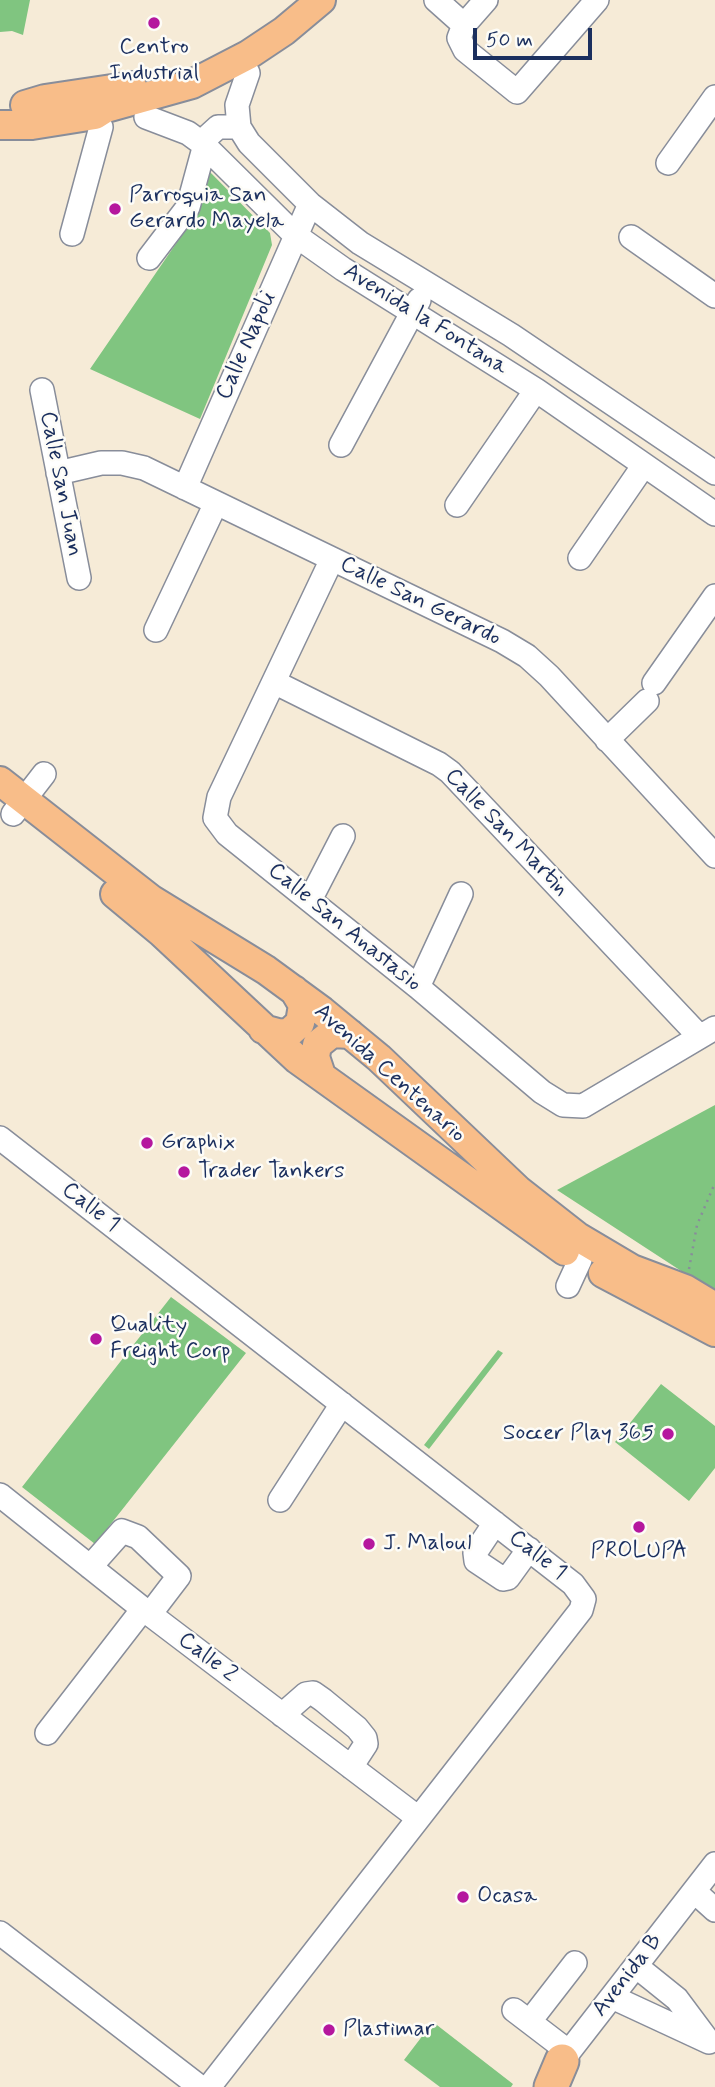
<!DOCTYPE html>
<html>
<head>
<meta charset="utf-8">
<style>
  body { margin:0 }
  #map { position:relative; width:715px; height:2087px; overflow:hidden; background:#f6ebd7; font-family:Mynerve,sans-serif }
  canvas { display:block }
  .scale { position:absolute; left:473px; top:28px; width:119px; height:32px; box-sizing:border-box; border:4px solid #1b2f5e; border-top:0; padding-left:9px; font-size:21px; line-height:24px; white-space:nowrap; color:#1b2f5e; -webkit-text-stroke:5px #fdfcf7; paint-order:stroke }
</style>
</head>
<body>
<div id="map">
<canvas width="715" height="2087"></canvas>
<div class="scale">50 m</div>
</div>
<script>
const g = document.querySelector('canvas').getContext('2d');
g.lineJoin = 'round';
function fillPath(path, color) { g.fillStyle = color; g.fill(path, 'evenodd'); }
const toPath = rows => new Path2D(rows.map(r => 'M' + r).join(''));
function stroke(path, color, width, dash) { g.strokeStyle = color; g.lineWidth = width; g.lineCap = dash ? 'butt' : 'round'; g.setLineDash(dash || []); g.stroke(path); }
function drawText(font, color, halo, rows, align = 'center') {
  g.font = font + ' Mynerve,sans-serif'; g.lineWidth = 5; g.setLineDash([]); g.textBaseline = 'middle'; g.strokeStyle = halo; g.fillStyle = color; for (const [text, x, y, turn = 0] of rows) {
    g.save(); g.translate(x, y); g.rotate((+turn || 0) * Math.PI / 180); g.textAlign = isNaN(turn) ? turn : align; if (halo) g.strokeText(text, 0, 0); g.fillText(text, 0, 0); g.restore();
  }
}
const green = toPath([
  [0,0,30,0,23,35,12,31,0,32],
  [210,172,270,233,272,245,200,419,90,369,197,213],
  [715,1105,715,1293,557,1190],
  [171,1297,246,1353,95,1544,22,1487],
  [498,1350,503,1353,429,1449,424,1445],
  [661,1384,715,1426,715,1468,689,1501,615,1442],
  [433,2022,513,2084,511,2087,440,2087,404,2060]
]);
const path = toPath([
  [689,1269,697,1225,715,1183]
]);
const minor = toPath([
  [436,0,464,25,486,0],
  [464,25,459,38,465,50,517,92,597,0],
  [248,73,237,105,239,127,249,143,310,204,360,243,511,335,715,473],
  [146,117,188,133,203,144,295,235,343,269,536,390,715,514],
  [668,163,715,97],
  [72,234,101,127],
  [631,237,715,296],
  [149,258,188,207,207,137,218,127,239,127],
  [42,390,79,578],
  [341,445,419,300],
  [58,473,101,463,122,463,144,468,502,641,527,656,549,676,715,856],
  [185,488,310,204],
  [457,505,536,390],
  [580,558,644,465],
  [332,559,219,797,215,818,227,834,418,987,542,1092,563,1105,583,1106,715,1028],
  [156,630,216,503],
  [274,682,439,764,450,772,699,1036],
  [654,683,715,596],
  [607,740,647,701],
  [13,814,44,774],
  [310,900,343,836],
  [418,987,461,894],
  [0,1138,573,1584,584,1599,581,1610,209,2087],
  [568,1286,580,1260],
  [0,1495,143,1609,417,1817],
  [280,1500,342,1404],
  [495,1523,475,1553,476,1561,503,1579,508,1578,529,1549],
  [90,1567,122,1531,138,1537,179,1576,150,1614],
  [282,1715,306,1694,313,1693,323,1700,357,1728,365,1738,366,1744,351,1767],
  [47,1733,143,1609],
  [694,1891,715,1910],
  [0,1933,200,2087],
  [612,1997,709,2042,677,1999,636,1966],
  [514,2010,569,2052],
  [530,2021,575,1963],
  [554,2071,715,1864]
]);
const major = toPath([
  [25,105,45,99,132,86],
  [0,125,32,125,95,115,106,108,192,84,248,55,284,31,321,0],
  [0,781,152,900,266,970,322,1011,379,1058,518,1190,578,1237,632,1269,685,1289,715,1307],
  [115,894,162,933,297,1059,565,1251],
  [263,1029,281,1034,290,1032,300,1023,303,1005,294,990],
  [321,1075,315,1057,317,1045,332,1033,350,1034],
  [603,1273,715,1332]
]);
const highway = toPath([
  [551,2087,562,2061]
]);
const markers = [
  [154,23,7,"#b5179e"],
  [115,209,7,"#b5179e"],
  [147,1143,7,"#b5179e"],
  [184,1172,7,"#b5179e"],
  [96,1339,7,"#b5179e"],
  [668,1434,7,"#b5179e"],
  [639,1527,7,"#b5179e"],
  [369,1544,7,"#b5179e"],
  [463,1897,7,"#b5179e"],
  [329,2030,7,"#b5179e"]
];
const poiNames = [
  ["Centro",154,48,"center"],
  ["Industrial",154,74,"center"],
  ["Parroquia San",129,196],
  ["Gerardo Mayela",129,222],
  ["Graphix",161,1143],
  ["Trader Tankers",198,1172],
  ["Quality",110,1326],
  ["Freight Corp",110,1352],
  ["Soccer Play 365",654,1434,"right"],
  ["J. Maloul",383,1544],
  ["PROLUPA",639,1552,"center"],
  ["Ocasa",477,1897],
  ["Plastimar",343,2030]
];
const streetNames = [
  ["Avenida la Fontana",425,320,32],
  ["Calle Napoli",247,346,-66],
  ["Calle San Juan",60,484,79],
  ["Calle San Gerardo",420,602,26],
  ["Calle San Martin",506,833,46],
  ["Calle San Anastasio",344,928,39],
  ["Avenida Centenario",389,1074,42],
  ["Calle 1",90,1208,38],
  ["Calle 1",537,1556,38],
  ["Calle 2",207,1658,37],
  ["Avenida B",628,1976,-52]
];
fillPath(green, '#80c580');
stroke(minor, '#888d9a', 26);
stroke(major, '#888d9a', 32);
stroke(highway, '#888d9a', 37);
stroke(path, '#888d9a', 2.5, [2, 5]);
stroke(minor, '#fff', 23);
stroke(major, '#f8bd89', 28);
stroke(highway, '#f8bd89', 33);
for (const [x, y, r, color] of markers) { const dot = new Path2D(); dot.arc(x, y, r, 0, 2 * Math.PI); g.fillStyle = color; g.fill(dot); stroke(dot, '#fdfcf7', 2.5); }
drawText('23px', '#1b2f5e', '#fdfcf7', poiNames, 'left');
drawText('23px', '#1b2f5e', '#fdfcf7', streetNames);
</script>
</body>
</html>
